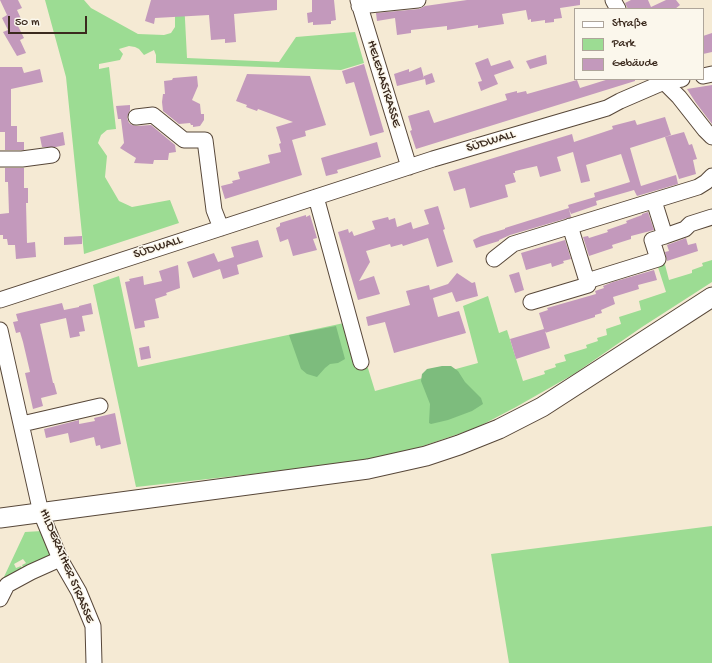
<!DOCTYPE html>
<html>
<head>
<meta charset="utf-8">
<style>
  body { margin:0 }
  #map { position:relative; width:712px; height:663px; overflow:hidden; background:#f5ead4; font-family:"Gochi Hand",sans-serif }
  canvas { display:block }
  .legend { position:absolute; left:574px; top:8px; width:130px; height:72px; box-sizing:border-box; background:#fbf7ec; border:1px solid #aea59a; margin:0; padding:5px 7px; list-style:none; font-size:12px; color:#3b2a1e }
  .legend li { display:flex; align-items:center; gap:8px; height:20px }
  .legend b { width:20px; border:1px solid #aea59a }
  .scale { position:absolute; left:8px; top:16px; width:79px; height:18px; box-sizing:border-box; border:2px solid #3b2a1e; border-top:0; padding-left:5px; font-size:12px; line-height:14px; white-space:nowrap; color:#3b2a1e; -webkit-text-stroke:3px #fbf7ec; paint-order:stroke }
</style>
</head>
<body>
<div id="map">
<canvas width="712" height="663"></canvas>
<ul class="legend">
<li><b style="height:5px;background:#fff"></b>Straße</li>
<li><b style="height:11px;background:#9cdc93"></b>Park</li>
<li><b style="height:11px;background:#c399bc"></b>Gebäude</li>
</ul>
<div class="scale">50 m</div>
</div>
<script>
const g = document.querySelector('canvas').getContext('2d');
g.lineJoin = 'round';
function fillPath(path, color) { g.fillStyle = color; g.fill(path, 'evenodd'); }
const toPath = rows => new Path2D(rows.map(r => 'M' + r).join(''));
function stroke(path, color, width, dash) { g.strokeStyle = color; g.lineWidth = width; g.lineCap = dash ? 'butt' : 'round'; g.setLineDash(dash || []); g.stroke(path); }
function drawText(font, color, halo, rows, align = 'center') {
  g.font = font + ' "Gochi Hand",sans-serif'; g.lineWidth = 3; g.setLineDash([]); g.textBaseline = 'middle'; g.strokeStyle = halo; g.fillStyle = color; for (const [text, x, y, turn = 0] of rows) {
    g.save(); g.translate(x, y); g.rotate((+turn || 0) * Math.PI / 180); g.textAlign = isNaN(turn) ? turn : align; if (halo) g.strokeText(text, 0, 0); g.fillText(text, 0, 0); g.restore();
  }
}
const green = toPath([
  [45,0,84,0,91,8,138,34,164,35,171,33,175,27,175,0,184,0,187,58,279,62,296,37,355,32,364,63,341,70,156,63,156,55,154,50,144,55,139,49,135,47,129,46,119,49,123,54,120,60,99,64,99,69,109,67,116,129,107,130,101,135,98,143,107,156,105,177,119,201,132,207,170,200,179,223,84,254,66,77],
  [712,260,712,282,642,327,574,374,516,407,476,428,417,448,375,459,343,464,136,487,93,285,119,276,138,367,344,323,356,368,367,365,375,391,478,363,463,306,488,296,499,333,507,330,523,381,545,374,544,371,556,367,555,364,566,361,564,355,587,348,586,345,598,341,597,338,607,335,606,329,621,324,619,317,641,310,639,301,666,292,657,264,664,261,669,280,692,273,692,270,703,266,702,263],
  [712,526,712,663,509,663,491,554],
  [42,531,51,553,48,558,24,569,22,565,26,563,23,559,14,564,16,568,21,566,23,570,3,579,25,532]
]);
const forest = toPath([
  [336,326,345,359,338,363,330,364,325,368,317,377,307,374,301,369,289,335],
  [442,366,451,366,458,371,465,382,481,398,483,404,472,411,448,420,431,424,429,423,430,404,421,381,422,374,427,369]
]);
const building = toPath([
  [0,0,18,0,22,8,17,10,23,23,18,26,24,38,20,40,26,53,17,56,3,32,8,30,2,18,7,15],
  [151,0,277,0,277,10,234,14,236,42,225,43,225,39,211,40,209,15,155,18,154,24,145,21],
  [312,0,334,0,336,20,331,21,331,24,313,25,313,22,308,23,307,13,312,12],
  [467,0,580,0,580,5,560,8,562,18,554,19,554,22,545,23,545,20,531,22,531,19,528,20,526,10,502,14,504,24,478,28,478,25,447,30,447,26,411,30,411,33,397,35,395,18,377,21,376,13,419,9,425,6],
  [631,0,648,0,651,7,666,0,676,0,680,5,675,9,628,9,625,3],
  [712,33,712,52,703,54,703,36],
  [546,55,547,64,530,69,526,61],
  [488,58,491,66,510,60,514,68,494,75,498,84,481,91,478,82,482,81,475,63],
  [364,64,384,132,370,136,354,82,346,84,342,71],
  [0,67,22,67,24,73,40,69,43,82,11,89,11,126,17,126,17,142,24,142,24,150,5,150,5,132,0,132],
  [421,67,424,78,424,76,432,73,435,82,426,85,425,79,397,86,394,74,409,69,409,72],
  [247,74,310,76,326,125,305,131,306,136,292,140,302,175,225,199,221,186,233,183,232,181,240,179,238,172,270,163,268,155,281,152,279,144,281,143,276,127,293,122,258,109,257,111,246,107,247,105,236,101],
  [197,76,198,86,192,100,200,104,201,114,204,114,204,120,200,126,193,127,193,125,191,125,190,123,179,124,163,111,162,102,163,94,165,94,164,81,172,80,173,78],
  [609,79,635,79,635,81,416,149,410,131,412,130,408,116,429,110,434,123,507,100,505,94,517,91,517,93,526,91,527,94,577,80,580,88],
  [712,85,712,124,696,103,687,89],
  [130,105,130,110,127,118,129,123,132,125,137,126,151,125,175,145,176,152,169,153,168,160,154,160,153,164,134,163,136,158,120,148,124,143,121,119,118,119,116,106],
  [665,117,671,135,630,148,641,186,676,175,678,184,637,196,634,190,596,201,594,193,630,182,621,154,586,165,590,181,581,183,573,152,557,157,561,171,540,177,537,166,515,171,515,173,513,173,516,182,505,185,508,197,470,208,465,188,454,191,448,172,572,134,574,142,613,129,612,126,635,120,637,125],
  [63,132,65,145,56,147,42,147,40,137],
  [684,132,689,145,692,144,697,159,693,160,696,174,679,179,665,137],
  [377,142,381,157,337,170,338,173,326,176,321,158],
  [5,168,24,168,24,188,28,188,28,203,26,203,27,243,35,242,36,257,16,259,15,245,8,245,7,239,3,239,3,235,0,235,0,214,9,213,8,182,5,182],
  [595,197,597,205,571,214,569,209,571,217,510,235,499,240,499,241,476,248,473,240,481,236,505,229,505,228,569,208,568,205],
  [438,206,445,229,443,230,453,262,437,267,428,238,403,246,402,244,391,247,390,244,366,251,370,262,359,281,374,276,380,294,358,300,338,232,348,229,349,233,352,231,354,236,375,229,372,221,388,217,389,220,395,218,397,227,411,222,413,229,429,224,424,210],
  [648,212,654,230,631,236,631,239,612,245,613,248,589,256,583,237,588,236,589,238,608,232,607,230,627,223,626,221,642,215,642,214],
  [306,215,306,217,310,215,317,238,313,239,317,250,293,256,288,239,280,242,276,228,280,226,280,223],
  [82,236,82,244,64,245,64,237],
  [686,238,688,245,696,243,698,251,667,261,665,252,669,251,667,245],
  [258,240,263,257,237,265,239,274,223,279,220,269,193,278,187,262,214,253,218,262,234,257,231,247],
  [565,240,571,259,563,261,564,263,552,267,551,263,526,270,521,253],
  [178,265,180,288,166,293,167,295,155,299,159,318,144,321,145,327,135,329,125,282,130,281,129,279,143,276,144,285,162,281,159,271],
  [654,270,657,280,638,285,639,289,613,297,615,304,601,310,602,313,595,315,595,317,545,333,545,331,550,348,516,359,510,339,544,329,539,313,548,310,547,308,596,294,595,291,604,288,603,286,613,282],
  [519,272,524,290,515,293,509,275],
  [457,273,472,283,475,282,478,296,456,302,452,292,433,298,438,317,459,311,466,333,394,353,385,322,368,326,366,317,410,305,406,291,429,285,430,290,448,284],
  [62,303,64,310,79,307,79,306,91,303,93,314,82,316,85,331,79,332,80,336,70,338,66,318,40,324,53,383,54,383,57,394,41,398,43,406,33,409,25,373,30,372,23,342,20,332,16,333,13,322,18,321,16,314],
  [149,346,151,358,141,360,139,348],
  [115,413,121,444,101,449,100,445,96,446,94,437,70,443,68,433,46,438,44,429,79,420,79,424,95,421,94,418]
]);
const minor = toPath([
  [358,0,409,167],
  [613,0,618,9],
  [359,6,418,0],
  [703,76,712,74],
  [661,79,679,97,705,130,712,137],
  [136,117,153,115,184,140,205,140,214,210,221,228],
  [0,159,22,159,52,155],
  [316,197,361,362],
  [570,226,587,281],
  [665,236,685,229,690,224,712,217],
  [494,259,513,244,698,187,706,182,712,176],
  [0,300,433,159,607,108,620,101,664,82,682,79],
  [531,302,588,285,587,281,658,259,652,240,665,236,654,201],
  [0,330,41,513,60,559,79,592,93,626,94,663],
  [22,424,100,406],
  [0,599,7,585,31,572,60,559]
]);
const major = toPath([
  [0,518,368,469,426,456,459,445,499,429,542,407,712,297]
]);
const streetNames = [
  ["HELENASTRASSE",383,84,73],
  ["SÜDWALL",491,142,-17],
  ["SÜDWALL",158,248,-18],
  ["HILDERATHER STRASSE",66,566,67]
];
fillPath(green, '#9cdc93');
fillPath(forest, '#7dbc7d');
fillPath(building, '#c399bc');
stroke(minor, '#574739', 17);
stroke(major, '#574739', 21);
stroke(minor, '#fff', 15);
stroke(major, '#fff', 19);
drawText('13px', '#3b2a1e', '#fbf7ec', streetNames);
</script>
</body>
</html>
